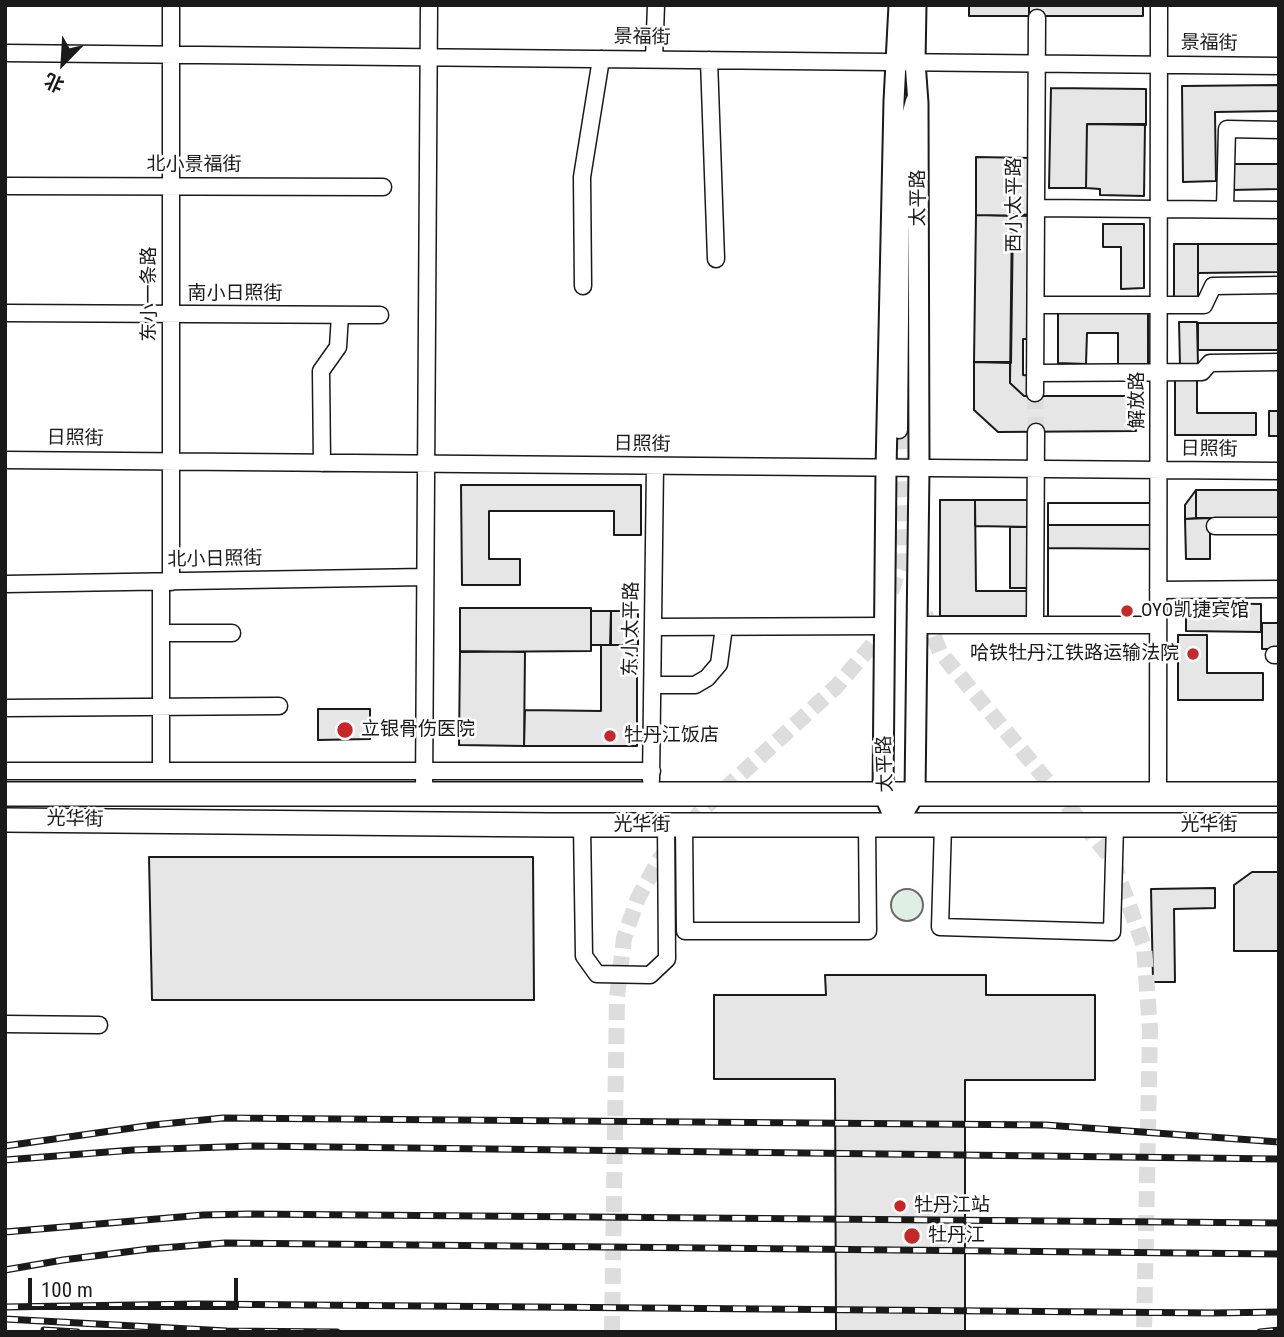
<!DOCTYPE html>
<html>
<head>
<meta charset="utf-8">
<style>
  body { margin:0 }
  #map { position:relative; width:1284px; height:1337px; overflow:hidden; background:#fff; font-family:"Roboto Condensed","Noto Sans SC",sans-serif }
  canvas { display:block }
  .frame { position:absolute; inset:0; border:7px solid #1a1a1a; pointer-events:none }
  .north { position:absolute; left:28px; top:28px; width:70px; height:70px; -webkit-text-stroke:5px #fff; paint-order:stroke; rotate:204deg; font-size:19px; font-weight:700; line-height:28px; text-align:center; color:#1a1a1a }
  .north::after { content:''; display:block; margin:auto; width:24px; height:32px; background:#1a1a1a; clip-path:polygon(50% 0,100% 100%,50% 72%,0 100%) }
  .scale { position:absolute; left:28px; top:1278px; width:210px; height:32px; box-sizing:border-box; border:4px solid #1a1a1a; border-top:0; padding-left:9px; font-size:21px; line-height:24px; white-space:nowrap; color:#1a1a1a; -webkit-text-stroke:5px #fff; paint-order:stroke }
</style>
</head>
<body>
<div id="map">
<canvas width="1284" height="1337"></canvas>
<div class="frame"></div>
<div class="north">北</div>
<div class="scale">100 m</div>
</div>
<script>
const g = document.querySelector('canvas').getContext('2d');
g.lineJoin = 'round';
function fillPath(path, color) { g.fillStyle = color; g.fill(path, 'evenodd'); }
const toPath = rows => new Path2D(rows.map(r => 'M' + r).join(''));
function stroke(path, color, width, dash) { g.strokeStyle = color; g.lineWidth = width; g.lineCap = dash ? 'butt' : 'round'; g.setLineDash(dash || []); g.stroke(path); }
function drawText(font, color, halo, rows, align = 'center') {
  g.font = font + ' "Roboto Condensed","Noto Sans SC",sans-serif'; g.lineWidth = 5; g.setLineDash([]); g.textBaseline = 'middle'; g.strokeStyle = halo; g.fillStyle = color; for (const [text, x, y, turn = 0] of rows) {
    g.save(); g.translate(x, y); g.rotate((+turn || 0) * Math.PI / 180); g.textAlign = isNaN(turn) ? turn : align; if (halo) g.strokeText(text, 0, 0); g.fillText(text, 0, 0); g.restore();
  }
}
const green = toPath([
  '891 905a16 16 0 1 1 32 0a16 16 0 1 1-32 0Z'
]);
const building = toPath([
  [969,5,1029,5,1029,16,969,16,969,5],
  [1029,5,1143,5,1143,16,1029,16,1029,5],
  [1279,85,1279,111,1215,112,1216,181,1183,182,1182,86,1279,85],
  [1051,88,1146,89,1146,125,1087,124,1086,188,1049,188,1051,88],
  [1087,124,1145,124,1144,196,1100,195,1100,189,1086,188,1087,124],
  [976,157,1032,158,1032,216,976,215,976,157],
  [1231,164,1279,164,1279,189,1231,190,1231,164],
  [1012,214,1033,215,1032,339,1023,339,1023,375,1032,376,1032,396,1024,396,1010,383,1012,214],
  [976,215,1013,216,1011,363,974,362,976,215],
  [1103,224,1144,224,1144,288,1121,289,1121,247,1103,247,1103,224],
  [1174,244,1198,244,1198,302,1174,302,1174,244],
  [1198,244,1279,244,1279,272,1198,273,1198,244],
  [1058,309,1148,309,1148,366,1118,366,1118,333,1087,333,1086,364,1058,363,1058,309],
  [1179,322,1197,322,1198,365,1180,365,1179,322],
  [1198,323,1279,323,1279,350,1198,350,1198,323],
  [974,362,1010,362,1010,383,1024,396,1136,396,1136,431,998,432,974,410,974,362],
  [1175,379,1197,379,1197,413,1256,413,1256,435,1175,435,1175,379],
  [1269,411,1279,411,1279,436,1269,436,1269,411],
  [461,485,641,485,641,535,614,535,614,511,489,511,489,559,520,559,520,585,462,585,461,485],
  [1196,490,1279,490,1279,518,1196,518,1196,490],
  [1196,490,1196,518,1185,519,1185,505,1196,490],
  [940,500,975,500,976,591,1032,591,1032,616,940,616,940,500],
  [975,500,1031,500,1031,527,975,526,975,500],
  [1048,503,1156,503,1155,619,1048,618,1048,503],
  [1048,503,1156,503,1156,525,1048,525,1048,503],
  [1210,518,1210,559,1186,559,1185,519,1210,518],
  [1010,527,1031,527,1031,588,1010,588,1010,527],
  [1048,548,1156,549,1155,619,1048,618,1048,548],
  [1186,603,1261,604,1261,632,1186,631,1186,603],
  [460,608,591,608,591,651,460,652,460,608],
  [591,611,611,611,610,645,591,645,591,611],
  [611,611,638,611,638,645,611,645,611,611],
  [1262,623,1279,623,1279,649,1262,649,1262,623],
  [1178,635,1207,635,1207,673,1263,673,1263,700,1178,700,1178,635],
  [601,645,637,645,637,746,524,746,525,710,601,711,601,645],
  [460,651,525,652,524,746,459,745,460,651],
  [318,709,370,709,370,739,318,740,318,709],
  [149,857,533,857,534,1000,152,1000,149,857],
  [1252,872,1279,872,1279,951,1234,951,1234,885,1252,872],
  [1215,888,1215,908,1174,909,1175,982,1153,982,1151,889,1215,888],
  [825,975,986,975,986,995,1095,995,1095,1080,965,1080,965,1332,836,1332,835,1079,714,1079,714,995,826,995,825,975]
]);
const minorTunnel = toPath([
  [1035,393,1036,432],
  [925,614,940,652,1112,859,1144,946,1150,1030,1144,1332],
  [612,1332,617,997,624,938,638,898,659,860,703,809,836,687,873,644,900,566,899,430]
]);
const minor = toPath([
  [171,5,171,582],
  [5,53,1279,66],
  [654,59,656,5],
  [709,60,716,259],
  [5,186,383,187],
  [1037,208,1279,210],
  [1225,209,1227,129,1279,130],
  [907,221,908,123,914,101],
  [583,286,582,177,601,59],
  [1036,305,1204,305,1213,286,1279,285],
  [5,313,380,315],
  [1036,373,1202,372,1210,363,1279,362],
  [1035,393,1037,18],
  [899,430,901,210],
  [5,460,1279,471],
  [322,463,321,371,338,347,340,315],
  [1215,526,1279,526],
  [5,584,425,577],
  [1158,590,1279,589],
  [916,625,1158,625],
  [1035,625,1036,432],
  [653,627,886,626],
  [161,633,232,633],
  [1274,655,1279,655],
  [653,685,695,685,707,678,719,664,724,627],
  [5,708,279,706],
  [5,771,652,771],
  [161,771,161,582],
  [651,780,655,466],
  [424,794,429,5],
  [1158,794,1159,5],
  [684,824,685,931,868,931,867,824],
  [582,825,584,956,597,974,650,975,667,959,666,825],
  [943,825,940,927,1112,932,1115,825],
  [5,1024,99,1025]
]);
const major = toPath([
  [897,824,915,793,919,469,918,103,915,62,916,5],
  [897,824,883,792,886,469,894,101,899,5]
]);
const highway = toPath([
  [5,794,1279,794],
  [5,820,552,825,1279,825]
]);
const rail = toPath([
  [5,1146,153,1125,223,1118,1046,1125,1279,1142],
  [5,1160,133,1150,253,1146,1279,1159],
  [5,1232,203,1215,249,1214,1279,1223],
  [5,1270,63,1260,149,1249,225,1243,1279,1254],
  [5,1307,197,1304,1213,1313,1279,1312],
  [5,1319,227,1331,337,1332],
  [44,1330,77,1332],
  [1260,1332,1279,1330]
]);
const markers = [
  [1127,611,7,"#c62828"],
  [1193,654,7,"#c62828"],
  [345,730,9,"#c62828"],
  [610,736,7,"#c62828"],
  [900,1206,7,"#c62828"],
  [912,1236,9,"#c62828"]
];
const streetNames = [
  ["景福街",642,38,1],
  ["景福街",1209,44,1],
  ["北小景福街",194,165],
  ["太平路",919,198,-90],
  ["西小太平路",1015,205,-90],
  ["东小一条路",150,294,-90],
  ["南小日照街",235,294],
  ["解放路",1138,400,-90],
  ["日照街",75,439,1],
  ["日照街",642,445,1],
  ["日照街",1209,450,1],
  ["北小日照街",215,560,-1],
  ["东小太平路",632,629,-89],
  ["太平路",886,764,-92],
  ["光华街",75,820,1],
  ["光华街",642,825],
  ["光华街",1209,825]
];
const poiNames = [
  ["OYO凯捷宾馆",1141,611],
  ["哈铁牡丹江铁路运输法院",1179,654,"right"],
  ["立银骨伤医院",361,730],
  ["牡丹江饭店",624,736],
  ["牡丹江站",914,1206],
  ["牡丹江",928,1236]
];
fillPath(green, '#e0efe3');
stroke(green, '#6a6a6a', 2);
fillPath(building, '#e6e6e6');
stroke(building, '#1a1a1a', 2);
stroke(minorTunnel, '#ddd', 16, [16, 8]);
stroke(minor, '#1a1a1a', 19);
stroke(major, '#1a1a1a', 23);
stroke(highway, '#1a1a1a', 26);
stroke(minor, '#fff', 16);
stroke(major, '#fff', 19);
stroke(highway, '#fff', 23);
stroke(rail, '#1a1a1a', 7);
stroke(rail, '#fff', 4.5, [13]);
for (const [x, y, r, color] of markers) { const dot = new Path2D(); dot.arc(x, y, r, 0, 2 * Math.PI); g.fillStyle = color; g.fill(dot); stroke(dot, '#fff', 2.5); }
drawText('19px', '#1a1a1a', '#fff', streetNames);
drawText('19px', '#1a1a1a', '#fff', poiNames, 'left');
</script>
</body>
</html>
